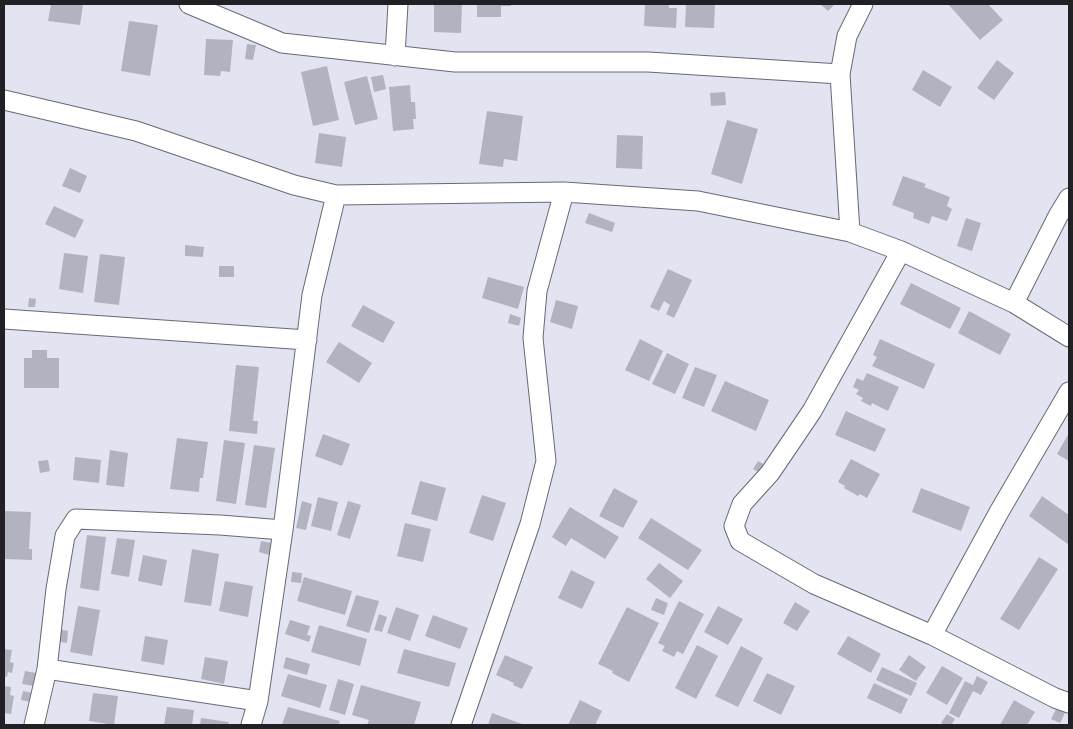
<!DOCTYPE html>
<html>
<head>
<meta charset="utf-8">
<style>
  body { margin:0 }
  #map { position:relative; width:1073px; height:729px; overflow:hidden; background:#e3e4f2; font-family:Spectral,serif }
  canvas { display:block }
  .frame { position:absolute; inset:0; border:5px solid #202025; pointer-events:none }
</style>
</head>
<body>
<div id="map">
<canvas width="1073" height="729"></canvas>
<div class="frame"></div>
</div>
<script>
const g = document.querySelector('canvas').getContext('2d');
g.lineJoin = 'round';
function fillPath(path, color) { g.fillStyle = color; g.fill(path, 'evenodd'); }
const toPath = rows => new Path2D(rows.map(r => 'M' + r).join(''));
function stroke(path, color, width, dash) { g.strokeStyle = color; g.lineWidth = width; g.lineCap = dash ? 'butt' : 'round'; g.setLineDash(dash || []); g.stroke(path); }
const building = toPath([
  [51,4,83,4,80,25,48,21],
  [434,4,462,4,461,33,434,32],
  [477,4,511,4,511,6,501,6,501,17,477,17],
  [645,4,669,4,669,8,677,8,676,28,644,26],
  [686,4,715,4,714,28,685,27],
  [820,4,835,4,828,11],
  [948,4,988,4,1003,20,980,40],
  [129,21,158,25,150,76,121,71],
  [206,39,233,40,230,72,221,71,220,76,204,75],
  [247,44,256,45,253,60,245,59],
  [997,60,1014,73,994,100,977,88],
  [327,66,339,120,313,126,301,72],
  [923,70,952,87,940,107,912,90],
  [383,75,386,89,374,92,371,77],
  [367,76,378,119,355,125,344,82],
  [410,85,411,102,415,102,416,119,413,119,414,129,393,131,389,87],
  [725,92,726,105,711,106,710,93],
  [487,111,523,116,517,161,504,159,503,167,479,164],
  [727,120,758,129,742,184,711,174],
  [319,133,346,137,342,167,315,163],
  [617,135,643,136,642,169,616,168],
  [70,168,87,176,80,193,62,186],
  [903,176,926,184,924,187,950,197,947,206,952,209,947,221,932,216,929,224,913,218,914,213,892,205],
  [54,206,84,220,75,238,45,224],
  [589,213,615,223,612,232,585,223],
  [966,218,981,223,972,251,957,246],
  [185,245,204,247,203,257,185,256],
  [64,253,88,256,83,293,59,289],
  [100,254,125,257,119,305,94,302],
  [219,266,234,266,234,277,219,277],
  [668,269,692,280,674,318,666,314,670,305,664,301,659,311,650,307],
  [488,277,524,287,518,309,482,298],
  [911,283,961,308,950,329,900,304],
  [29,298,36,299,35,307,28,307],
  [556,300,578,306,572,329,550,322],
  [363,305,395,322,383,343,351,326],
  [969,311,1011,334,1000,355,958,333],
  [510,314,521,318,519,326,508,323],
  [640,339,663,351,649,381,625,370],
  [880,339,935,364,924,389,872,366,877,357,873,355],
  [339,342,372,363,359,383,326,362],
  [32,350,47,350,47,358,59,358,59,388,24,388,24,358,32,358],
  [667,353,689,364,675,394,652,384],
  [236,365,259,367,253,421,258,421,257,434,229,431],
  [695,367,717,375,704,407,682,398],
  [867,373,899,387,888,411,872,403,871,406,861,401,863,398,856,394,859,390,853,387,857,378,863,381],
  [725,381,769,400,756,431,711,411],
  [846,411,886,429,875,452,835,435],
  [1069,433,1069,461,1057,454],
  [323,434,350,444,342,466,315,456],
  [177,438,208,442,203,478,200,478,199,492,170,489],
  [224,440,245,443,236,504,216,501],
  [254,445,275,448,266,508,245,505],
  [110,450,128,453,124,487,106,485],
  [75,457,101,460,99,483,73,480],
  [851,459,880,474,867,498,860,494,858,496,844,488,845,486,838,482],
  [48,460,50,471,40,473,38,461],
  [758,461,765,465,760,473,753,469],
  [420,481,446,488,437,521,411,514],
  [614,488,638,501,623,528,599,516],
  [921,488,970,507,961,531,912,512],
  [482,495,506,503,493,541,469,533],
  [1042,496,1069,515,1069,545,1029,516],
  [318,497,338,502,331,531,311,526],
  [302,501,312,504,306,530,296,528],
  [348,501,361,505,350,539,337,535],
  [570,507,619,537,605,559,571,538,566,546,552,537],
  [4,511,31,512,29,549,32,549,32,560,4,559],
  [651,518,702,550,688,570,638,538],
  [405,523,431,529,423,562,397,556],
  [87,535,106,537,99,591,80,588],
  [117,538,135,540,129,577,111,574],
  [261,541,272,543,269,555,259,552],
  [192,549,219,554,211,606,184,602],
  [143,555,167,560,162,586,138,581],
  [1039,557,1058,569,1019,630,1000,619],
  [659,563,683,581,670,598,646,579],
  [571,570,595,582,582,609,558,598],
  [292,572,302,573,301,583,291,582],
  [304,577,352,591,345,615,297,601],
  [225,581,253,586,248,617,219,611],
  [356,595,379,601,369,633,346,626],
  [656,598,668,603,664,615,651,610],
  [679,601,704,614,683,654,677,651,674,657,662,651,665,646,658,643],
  [795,602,810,611,797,631,783,623],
  [78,606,100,610,92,656,70,652],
  [718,606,743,619,728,645,704,632],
  [396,607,419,615,410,641,387,633],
  [627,607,659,623,629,682,612,673,613,671,598,664],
  [379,614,387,617,382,632,374,630],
  [433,615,468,628,460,649,425,636],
  [290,620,310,626,307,635,311,636,309,642,285,634],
  [319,625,367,639,360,666,311,652],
  [58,629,68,631,67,643,56,641],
  [145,636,168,640,164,665,141,661],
  [848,636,881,654,871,673,837,654],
  [697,645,718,656,696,699,675,688],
  [741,646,763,658,738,707,715,696],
  [4,649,12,650,10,662,14,663,12,673,8,672,7,677,4,676],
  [404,649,456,663,449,687,397,673],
  [505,655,533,667,522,689,513,685,514,683,496,675],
  [909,655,926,667,916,681,899,670],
  [205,657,228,661,224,684,201,679],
  [286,657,310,664,307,675,283,668],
  [942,666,963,678,947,705,926,693],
  [882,667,917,683,911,696,876,680],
  [25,671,36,673,34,686,22,684],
  [767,673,795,686,781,715,753,701],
  [288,674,327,685,320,708,281,696],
  [977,676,988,682,981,695,973,691,959,718,949,713,965,681,973,685],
  [338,679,354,684,345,715,329,710],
  [874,683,908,699,901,714,867,698],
  [361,685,421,702,414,725,367,725,369,720,352,715],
  [4,686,11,687,10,695,14,696,11,714,4,713],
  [23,691,33,693,31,702,21,700],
  [93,693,118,696,114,725,89,721],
  [580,700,602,711,595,725,568,725],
  [1014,700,1035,712,1027,725,1000,725],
  [167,707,194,710,192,725,164,725],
  [288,707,340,721,338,725,282,725],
  [1056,709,1065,713,1060,723,1051,719],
  [492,713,525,725,488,725],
  [947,714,955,719,951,725,944,725,941,723],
  [201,718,229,722,228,725,200,725]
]);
const minor = toPath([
  [189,4,282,43,455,62,648,62,840,74],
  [395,56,398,4],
  [4,100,136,131,294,185,336,195,564,192,698,201,850,232,901,251,1014,303,1069,337],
  [850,232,840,74,847,36,863,4],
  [901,251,812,411,770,473,742,504,734,526,740,541,814,584,932,635,1055,698,1069,703],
  [1014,303,1058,216,1069,198],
  [4,319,307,340],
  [932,635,999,512,1069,392],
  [47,669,258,701],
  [34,725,47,669,56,589,65,536,76,519,220,525,283,530],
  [251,725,258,701,283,530,312,295,336,195],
  [461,725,530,524,546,461,533,338,537,291,564,192]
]);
fillPath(building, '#b1b3c0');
stroke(minor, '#686975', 21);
stroke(minor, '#fff', 19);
</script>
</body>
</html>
